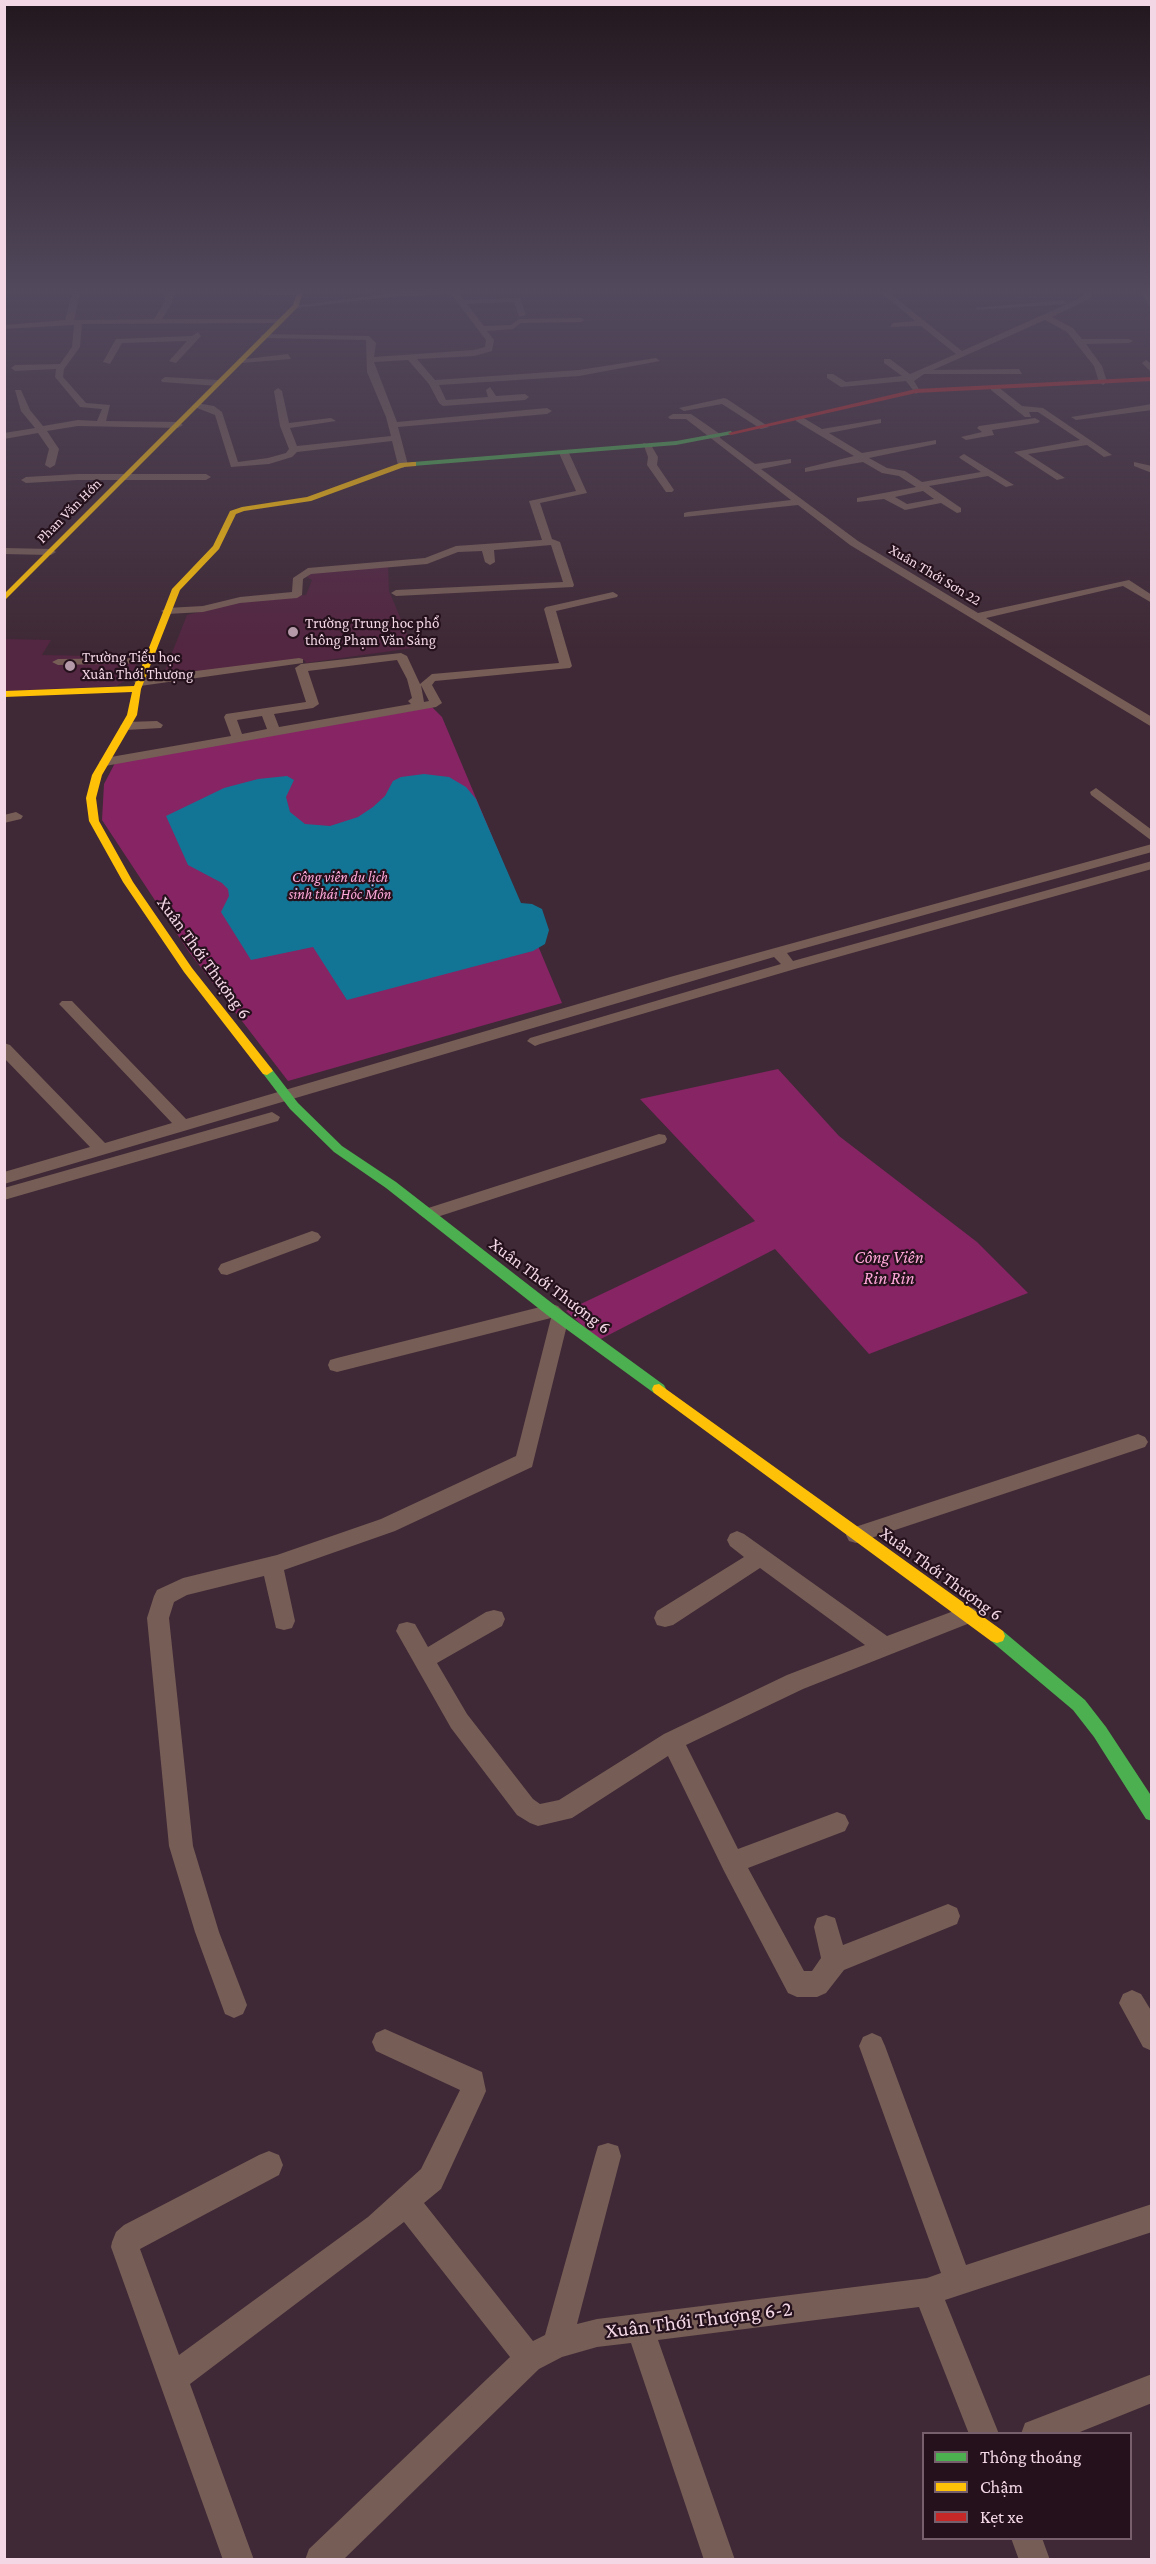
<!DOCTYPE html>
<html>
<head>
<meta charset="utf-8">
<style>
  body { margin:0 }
  #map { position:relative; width:1156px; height:2564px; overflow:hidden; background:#3f2936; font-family:"Crimson Pro",serif }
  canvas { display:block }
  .frame { position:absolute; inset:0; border:6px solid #f3d7e5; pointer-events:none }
  .legend { position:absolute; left:922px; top:2432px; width:210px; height:108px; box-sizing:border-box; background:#24111c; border:2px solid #77606c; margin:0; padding:8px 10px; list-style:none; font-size:18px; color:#f3d7e5 }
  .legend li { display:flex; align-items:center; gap:12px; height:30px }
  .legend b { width:30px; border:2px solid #77606c }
</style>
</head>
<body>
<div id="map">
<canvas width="1156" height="2564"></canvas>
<div class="frame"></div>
<ul class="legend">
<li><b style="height:8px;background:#4caf50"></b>Thông thoáng</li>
<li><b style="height:8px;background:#ffc107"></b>Chậm</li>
<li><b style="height:8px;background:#c62828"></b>Kẹt xe</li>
</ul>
</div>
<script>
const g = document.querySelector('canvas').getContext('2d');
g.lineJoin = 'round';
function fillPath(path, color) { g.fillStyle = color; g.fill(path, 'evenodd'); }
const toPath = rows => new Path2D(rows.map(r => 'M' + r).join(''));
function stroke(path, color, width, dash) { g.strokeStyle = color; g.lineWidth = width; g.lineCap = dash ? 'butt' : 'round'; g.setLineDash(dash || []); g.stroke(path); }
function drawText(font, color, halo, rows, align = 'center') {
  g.font = font + ' "Crimson Pro",serif'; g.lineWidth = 4.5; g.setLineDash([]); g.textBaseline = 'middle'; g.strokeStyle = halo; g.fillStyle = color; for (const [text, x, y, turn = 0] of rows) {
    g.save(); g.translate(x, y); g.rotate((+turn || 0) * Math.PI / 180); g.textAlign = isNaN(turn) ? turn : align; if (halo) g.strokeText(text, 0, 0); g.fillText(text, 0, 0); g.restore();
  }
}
const built = toPath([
  [388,566,389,591,413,648,306,663,304,660,172,677,164,673,187,615,244,601,306,595,312,580,307,577,312,572],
  [5,639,51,640,42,655,139,657,132,675,117,686,5,691]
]);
const green = toPath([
  [432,707,442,717,562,1003,288,1081,189,952,102,820,104,784,115,763],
  [778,1069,839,1136,977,1242,1028,1293,869,1354,775,1249,599,1340,566,1311,755,1221,640,1099]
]);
const water = toPath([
  [424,774,449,777,466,787,476,799,521,903,532,904,542,909,549,930,545,944,533,951,347,1000,313,947,251,960,221,912,229,896,228,889,222,883,188,865,166,816,224,788,258,779,287,776,294,780,286,797,290,812,305,824,330,826,358,817,373,807,385,796,393,781,401,777]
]);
const street = toPath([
  [73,290,81,290,74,320,154,319,164,303,167,290,175,290,172,303,162,319,280,319,284,321,280,323,82,324,80,347,64,369,63,377,86,403,110,405,106,421,178,422,183,425,178,428,78,426,47,431,59,449,55,465,50,468,45,465,49,449,38,433,4,439,4,433,35,428,21,411,15,390,21,390,30,410,43,426,78,420,97,421,102,409,80,407,55,377,56,369,15,371,11,368,15,365,60,364,72,347,74,325,4,329,4,325,65,320,73,290],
  [251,290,301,291,305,293,301,295,263,295,251,290],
  [482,290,459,293,464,300,520,298,526,315,519,317,514,302,467,304,484,326,511,325,519,319,581,318,585,320,581,322,521,323,513,329,487,331,494,340,492,351,474,356,417,359,435,380,579,370,656,358,660,361,579,376,439,385,446,400,488,397,486,390,490,387,496,396,525,394,529,397,525,400,443,406,439,403,429,384,408,360,374,362,397,422,547,408,552,411,547,414,398,427,408,465,403,468,398,465,392,441,297,452,292,457,269,464,231,467,215,415,192,406,196,403,214,406,222,412,238,462,268,458,286,453,289,449,280,426,274,391,278,388,282,391,289,423,331,418,336,421,290,428,297,446,391,436,386,417,367,372,366,340,264,338,260,336,264,334,369,336,376,343,374,357,474,350,485,347,486,340,451,294,401,296,296,308,292,306,401,292,482,290],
  [878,290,886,290,962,351,1076,300,1084,295,1081,290,1089,290,1091,298,1052,317,1073,328,1082,339,1129,339,1133,341,1129,343,1086,344,1102,366,1107,382,1103,385,1099,382,1094,366,1067,332,1045,320,933,370,1019,369,1022,374,924,374,914,381,920,391,916,394,906,381,841,387,827,378,827,374,833,374,846,382,902,376,884,363,884,359,890,359,910,374,956,354,921,326,890,327,893,323,915,321,878,290],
  [1145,291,1152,298,1152,310,1141,293,1145,291],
  [1064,300,1067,304,978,310,974,308,1064,300],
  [198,332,201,336,176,363,169,361,187,341,122,343,110,364,103,362,116,339,192,336,198,332],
  [288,354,291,359,241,363,237,360,288,354],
  [1146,360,1152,364,1152,373,1142,363,1146,360],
  [165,377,218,380,222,383,218,386,162,382,161,380,165,377],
  [991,386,997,386,1022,406,1043,408,1112,455,1104,457,1087,445,1028,454,1065,478,1057,480,1014,452,1080,440,1038,412,1029,412,1031,417,1025,417,991,390,991,386],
  [724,398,727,399,769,427,761,429,722,404,684,411,679,408,724,398],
  [1152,404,1152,410,1076,420,1071,417,1152,404],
  [673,414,691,414,720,434,720,438,755,464,791,459,791,463,761,469,858,541,978,613,1129,580,1152,595,1152,603,1123,586,986,618,1152,717,1152,727,850,545,798,505,684,517,684,513,688,512,791,500,686,419,670,419,668,417,673,414],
  [796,417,802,417,822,429,881,419,881,423,829,433,862,453,936,440,936,444,869,458,887,468,905,471,922,482,981,472,961,459,959,457,964,454,1014,485,1006,487,988,476,929,486,961,508,961,512,957,513,941,503,905,510,884,499,857,502,857,498,916,487,899,476,882,473,863,462,805,472,805,468,854,456,796,421,796,417],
  [923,491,934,499,907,504,895,497,923,491],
  [1035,418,1040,421,1038,423,992,430,994,435,966,440,961,437,982,432,977,428,979,426,1035,418],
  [643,443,651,445,658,457,657,465,674,490,672,492,666,492,647,465,648,457,643,443],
  [564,450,569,453,587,493,540,503,552,539,560,542,574,585,573,587,396,596,391,593,396,590,563,582,551,545,494,550,495,562,490,565,485,562,482,551,458,552,427,564,311,574,303,579,302,595,297,598,240,603,203,612,167,614,161,611,167,608,203,606,240,597,292,592,293,578,308,568,425,558,456,546,542,540,529,501,576,491,559,453,564,450],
  [1134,462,1152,466,1152,473,1134,466,1134,462],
  [78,474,206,474,211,477,206,480,78,480,26,483,21,480,26,477,78,474],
  [4,548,51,549,56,552,51,555,4,554,4,548],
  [613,592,618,595,617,597,556,611,572,666,570,668,435,681,432,685,442,703,436,707,105,766,99,762,105,758,231,736,224,717,226,714,306,702,295,668,301,664,401,653,407,656,420,684,432,674,559,663,544,609,546,607,613,592],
  [397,660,407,679,412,698,408,701,411,704,279,727,274,714,313,708,319,704,308,671,397,660],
  [421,685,429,701,424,702,421,685],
  [262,716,267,729,242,734,237,720,262,716],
  [148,658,154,661,152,663,58,665,52,662,58,659,148,658],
  [299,658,303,659,303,663,140,686,134,682,140,678,299,658],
  [157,721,163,725,161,728,126,730,120,726,126,722,157,721],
  [1096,788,1152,830,1152,841,1091,795,1090,792,1096,788],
  [16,812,23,816,21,819,4,823,4,815,16,812],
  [1152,844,1152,852,787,953,793,961,1152,861,1152,869,795,969,540,1044,535,1046,527,1041,530,1038,781,964,774,957,4,1184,4,1172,90,1147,4,1058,4,1043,10,1045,105,1143,172,1123,62,1007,59,1004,62,1001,72,1001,186,1119,670,977,1152,844],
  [272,1112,280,1117,278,1121,4,1200,4,1188,272,1112],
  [659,1134,665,1135,667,1139,665,1143,434,1218,428,1220,419,1214,422,1210,659,1134],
  [312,1231,318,1233,321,1237,318,1241,227,1275,221,1274,218,1269,221,1264,312,1231],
  [552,1304,558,1306,569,1317,532,1467,395,1531,284,1570,295,1621,292,1628,284,1630,276,1628,264,1576,187,1595,174,1602,169,1618,193,1846,219,1932,247,2005,243,2014,234,2018,225,2014,195,1932,169,1846,147,1618,154,1596,157,1590,183,1578,277,1555,381,1519,516,1456,551,1318,337,1372,330,1370,328,1365,330,1360,337,1358,552,1304],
  [1138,1434,1145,1437,1148,1442,1145,1447,856,1543,849,1541,846,1535,849,1529,1138,1434],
  [737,1531,744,1534,887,1636,967,1606,975,1609,978,1615,975,1621,803,1689,686,1745,738,1849,837,1812,845,1815,849,1823,845,1831,748,1868,804,1971,812,1971,821,1958,814,1927,817,1918,826,1915,835,1918,843,1945,948,1904,957,1908,960,1916,957,1924,844,1970,826,1993,817,1997,797,1997,788,1993,724,1871,668,1756,572,1818,538,1826,530,1823,517,1815,451,1728,396,1631,399,1624,407,1622,415,1624,428,1647,486,1612,494,1610,502,1612,505,1619,502,1626,437,1663,467,1714,533,1799,540,1804,559,1800,664,1734,787,1675,865,1645,760,1568,673,1625,665,1627,657,1625,654,1618,657,1611,744,1557,730,1546,727,1540,730,1534,737,1531],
  [1132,1990,1141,1994,1152,2012,1152,2051,1143,2047,1119,2003,1123,1994,1132,1990],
  [385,2029,482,2072,486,2091,482,2100,441,2189,424,2203,533,2341,545,2335,595,2156,598,2146,608,2143,618,2146,621,2156,577,2324,597,2319,927,2278,941,2273,859,2046,863,2037,872,2033,881,2037,885,2046,966,2265,1152,2204,1152,2232,945,2300,999,2434,969,2434,919,2307,658,2340,735,2560,704,2560,631,2343,597,2347,562,2357,539,2369,343,2560,305,2560,309,2549,510,2357,404,2222,190,2384,254,2560,223,2560,111,2247,112,2242,116,2232,124,2225,259,2155,269,2151,279,2155,283,2165,279,2175,140,2249,179,2355,368,2217,421,2169,460,2090,376,2051,372,2042,376,2033,385,2029],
  [1152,2374,1152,2403,1075,2434,1021,2434,1025,2423,1152,2374],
  [1011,2538,1042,2538,1050,2560,1019,2560,1011,2538]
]);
const fast = toPath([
  [731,431,733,434,676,445,413,466,409,464,413,462,676,441,731,431],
  [267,1067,271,1068,298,1103,342,1146,396,1182,557,1307,664,1385,666,1389,664,1393,654,1393,547,1315,386,1188,334,1152,290,1109,261,1071,267,1067],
  [997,1629,1003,1631,1085,1700,1106,1727,1152,1797,1152,1821,1146,1819,1094,1737,1073,1710,991,1641,989,1636,991,1631,997,1629]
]);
const slow = toPath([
  [298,290,304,290,298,307,4,601,4,594,293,305,298,290],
  [413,462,416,462,416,466,404,467,311,501,244,511,236,514,219,549,180,590,141,689,137,715,102,775,96,798,99,821,133,882,192,968,271,1068,273,1071,267,1075,263,1074,184,972,123,882,89,821,86,798,92,775,127,715,132,692,4,697,4,691,134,686,172,589,213,546,230,511,242,507,307,497,400,463,413,462],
  [659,1384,1003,1631,1005,1636,1003,1641,997,1643,991,1641,654,1393,652,1389,654,1385,659,1384]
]);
const jam = toPath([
  [1152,377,1152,381,916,393,731,435,728,433,916,389,1152,377]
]);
const markers = [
  [293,632,6,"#b49aa8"],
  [70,666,6,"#b49aa8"]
];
const farStreetnames = [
  ["Phan Văn Hớn",69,511,-45],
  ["Xuân Thới Sơn 22",935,575,31]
];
const farPoinames = [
  ["Trường Trung học phổ",305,623],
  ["thông Phạm Văn Sáng",305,640],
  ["Trường Tiểu học",82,657],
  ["Xuân Thới Thượng",82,674]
];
const farParknames = [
  ["Công viên du lịch",340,877],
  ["sinh thái Hóc Môn",340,894]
];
const streetNames = [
  ["Xuân Thới Thượng 6",204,958,54],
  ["Xuân Thới Thượng 6",550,1286,37],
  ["Xuân Thới Thượng 6",941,1574,36]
];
const parkNames = [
  ["Công Viên",889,1257],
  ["Rin Rin",889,1278]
];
const nearStreetnames = [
  ["Xuân Thới Thượng 6-2",699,2320,-7]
];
fillPath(built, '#532641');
fillPath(green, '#862464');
fillPath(water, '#137595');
fillPath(street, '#765d56');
fillPath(fast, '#4caf50');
fillPath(slow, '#ffc107');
fillPath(jam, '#c62828');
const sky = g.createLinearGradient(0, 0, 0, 649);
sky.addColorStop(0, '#23171e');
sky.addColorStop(0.45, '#52495d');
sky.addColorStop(1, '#52495d00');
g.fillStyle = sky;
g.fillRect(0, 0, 1156, 649);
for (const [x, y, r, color] of markers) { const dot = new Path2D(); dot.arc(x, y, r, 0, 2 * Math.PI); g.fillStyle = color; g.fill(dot); stroke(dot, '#24111c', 2); }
drawText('15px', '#f3d7e5', '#24111c', farStreetnames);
drawText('15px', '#f3d7e5', '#24111c', farPoinames, 'left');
drawText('italic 15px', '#ffa7d8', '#24111c', farParknames);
drawText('18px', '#f3d7e5', '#24111c', streetNames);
drawText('italic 18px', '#ffa7d8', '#24111c', parkNames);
drawText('21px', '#f3d7e5', '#24111c', nearStreetnames);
</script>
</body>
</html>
